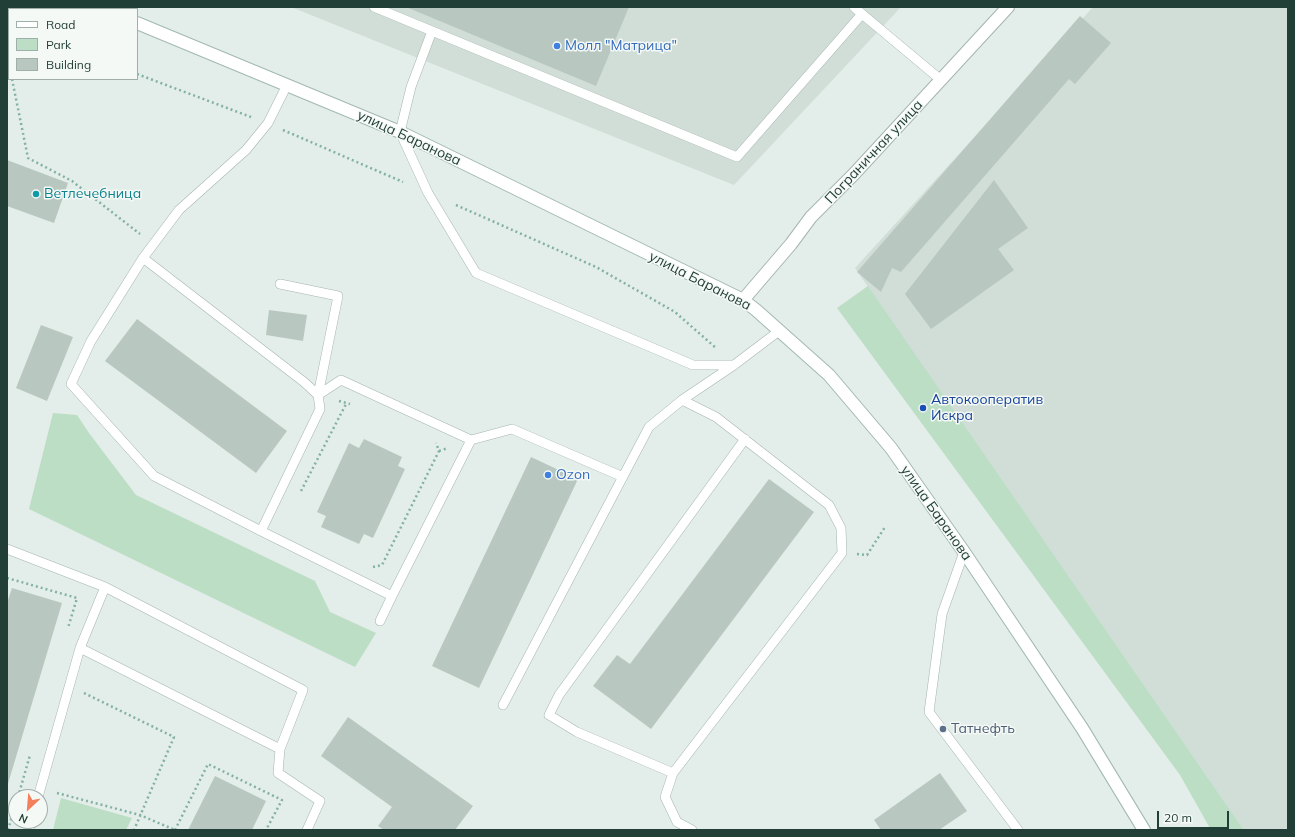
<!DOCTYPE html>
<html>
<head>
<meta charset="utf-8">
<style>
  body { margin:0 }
  #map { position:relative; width:1295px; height:837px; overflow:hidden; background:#e3ede9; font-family:Mulish,sans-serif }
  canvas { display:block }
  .frame { position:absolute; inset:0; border:8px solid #223f37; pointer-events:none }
  .legend { position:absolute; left:8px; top:8px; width:130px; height:72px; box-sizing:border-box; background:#f4f9f6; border:1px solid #a0afaa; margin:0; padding:5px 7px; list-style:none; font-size:12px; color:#223f37 }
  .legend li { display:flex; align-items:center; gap:8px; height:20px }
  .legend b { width:20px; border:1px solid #a0afaa }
  .north { position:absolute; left:8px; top:789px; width:40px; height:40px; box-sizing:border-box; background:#f4f9f6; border:1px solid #a0afaa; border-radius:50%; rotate:206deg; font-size:11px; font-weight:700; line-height:16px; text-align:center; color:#223f37 }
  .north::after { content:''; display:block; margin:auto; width:14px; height:18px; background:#f3805b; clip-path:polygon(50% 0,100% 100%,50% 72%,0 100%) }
  .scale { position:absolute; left:1157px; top:811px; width:72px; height:18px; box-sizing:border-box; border:2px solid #223f37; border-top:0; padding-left:5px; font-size:12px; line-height:14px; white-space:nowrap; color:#223f37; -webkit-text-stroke:3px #f4f9f6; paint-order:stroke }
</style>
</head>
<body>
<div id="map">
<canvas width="1295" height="837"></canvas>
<div class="frame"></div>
<ul class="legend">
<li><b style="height:5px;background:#fff"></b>Road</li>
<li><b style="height:11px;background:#bcdec5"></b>Park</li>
<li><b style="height:11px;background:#b8c8c1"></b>Building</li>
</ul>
<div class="north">N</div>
<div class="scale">20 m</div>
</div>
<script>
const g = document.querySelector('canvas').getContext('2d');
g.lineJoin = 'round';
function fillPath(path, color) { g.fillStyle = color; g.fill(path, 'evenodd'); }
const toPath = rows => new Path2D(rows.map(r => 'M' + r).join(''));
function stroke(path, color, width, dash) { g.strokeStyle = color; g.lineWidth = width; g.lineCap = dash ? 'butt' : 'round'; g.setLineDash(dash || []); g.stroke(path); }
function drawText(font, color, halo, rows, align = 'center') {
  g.font = font + ' Mulish,sans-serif'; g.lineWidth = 3; g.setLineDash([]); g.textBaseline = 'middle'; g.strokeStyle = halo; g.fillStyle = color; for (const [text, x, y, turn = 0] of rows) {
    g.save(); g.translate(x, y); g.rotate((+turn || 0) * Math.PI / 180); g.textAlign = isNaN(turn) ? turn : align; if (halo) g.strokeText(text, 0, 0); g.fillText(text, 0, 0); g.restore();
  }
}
const built = toPath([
  [291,7,901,7,734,185],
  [1093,7,1288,7,1288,830,1244,830,855,268]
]);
const green = toPath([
  [868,286,1244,830,1211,830,1180,775,837,308],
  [53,413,77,415,89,433,136,495,315,581,330,612,376,633,355,667,29,509],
  [61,798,132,818,126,830,53,830]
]);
const building = toPath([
  [406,7,629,7,596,86],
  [1080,16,1111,43,1075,84,1069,79,901,272,892,268,881,292,857,272],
  [7,160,68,183,54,223,7,206],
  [994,180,1028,228,998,249,1014,270,931,329,905,294],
  [269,310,307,315,303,341,266,335],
  [137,319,287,431,256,473,105,361],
  [41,325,73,337,47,401,16,388],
  [364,439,402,457,398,466,405,469,373,538,364,534,359,544,321,527,326,516,317,512,349,443,359,448],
  [531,457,578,479,479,688,432,666],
  [769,479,814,512,651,729,593,686,617,655,630,664],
  [12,588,62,603,7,787,7,603],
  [348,717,473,806,455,830,384,830,378,826,392,807,321,756],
  [940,773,967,811,939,830,881,830,874,820],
  [215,776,266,801,252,830,188,830]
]);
const path = toPath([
  [7,26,9,26],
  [7,55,9,65],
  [137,74,251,117],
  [12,79,28,158,72,181,140,234],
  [283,130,403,182],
  [456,205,596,267,675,312,716,348],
  [339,401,350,404],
  [439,451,448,448],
  [301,491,346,404],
  [857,554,867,555,885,527],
  [373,567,382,565,439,451,436,443],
  [7,578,77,598,68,628],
  [84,693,174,737,134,830],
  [57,793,140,815,175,830],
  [18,797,30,755],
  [8,830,16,803],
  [175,830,208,764,282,800,266,830]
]);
const lane = toPath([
  [374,7,737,157,862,14,941,80],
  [854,7,862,14],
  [432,31,411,87,400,132,428,193,476,273,693,365,734,365,779,331],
  [143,258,304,382,318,395,320,409,261,531,154,476,71,384,91,341,143,258,179,210,246,150,268,123,287,85],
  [280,284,338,296,318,395],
  [318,395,341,380,471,440],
  [261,531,392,596,471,440,512,429,623,477],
  [7,549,105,587,303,690,280,749],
  [964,552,942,614,929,712,1018,830],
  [380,621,392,596],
  [80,648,105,587],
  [503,705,649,427,682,400],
  [673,773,577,732,549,715,559,695,745,439],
  [38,797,80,648,280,749,278,773,320,801,307,830],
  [29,830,31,821],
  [692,830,677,822,665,797,673,773,842,553,841,528,829,505,716,417,682,400,734,365]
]);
const street = toPath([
  [743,300,791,244,811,217,854,174,1008,7]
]);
const secondary = toPath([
  [98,7,103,9],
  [137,23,400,132,743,300,756,310,829,375,891,448,964,552,1082,728,1144,830]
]);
const markers = [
  [557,46,4,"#3f7fe0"],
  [36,194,4,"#0f9aa8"],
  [923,408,4,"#1a4fb4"],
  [548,475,4,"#3f7fe0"],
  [943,729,4,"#5c6f8a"]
];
const shopNames = [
  ["Молл \"Матрица\"",565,46],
  ["Ozon",556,475]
];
const streetNames = [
  ["улица Баранова",409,138,25],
  ["Пограничная улица",874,152,-47],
  ["улица Баранова",700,281,27],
  ["улица Баранова",936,513,55]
];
const cultureNames = [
  ["Ветлечебница",44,194]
];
const transitNames = [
  ["Автокооператив",931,400],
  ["Искра",931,416]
];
const serviceNames = [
  ["Татнефть",951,729]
];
fillPath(built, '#d1ddd7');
fillPath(green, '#bcdec5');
fillPath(building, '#b8c8c1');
stroke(lane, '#a5b5b0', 10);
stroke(street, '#a5b5b0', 14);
stroke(secondary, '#a1b9b0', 14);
stroke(path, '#83b1a2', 2.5, [2, 3]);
stroke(lane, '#fff', 9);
stroke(street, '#fff', 12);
stroke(secondary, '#fff', 12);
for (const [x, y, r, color] of markers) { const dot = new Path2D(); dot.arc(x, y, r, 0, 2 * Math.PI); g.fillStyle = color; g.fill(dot); stroke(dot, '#f4f9f6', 1.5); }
drawText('14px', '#366cbe', '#f4f9f6', shopNames, 'left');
drawText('14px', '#223f37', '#f4f9f6', streetNames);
drawText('14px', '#0d838f', '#f4f9f6', cultureNames, 'left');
drawText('14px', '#164399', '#f4f9f6', transitNames, 'left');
drawText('14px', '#4e5e75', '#f4f9f6', serviceNames, 'left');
</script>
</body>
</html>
